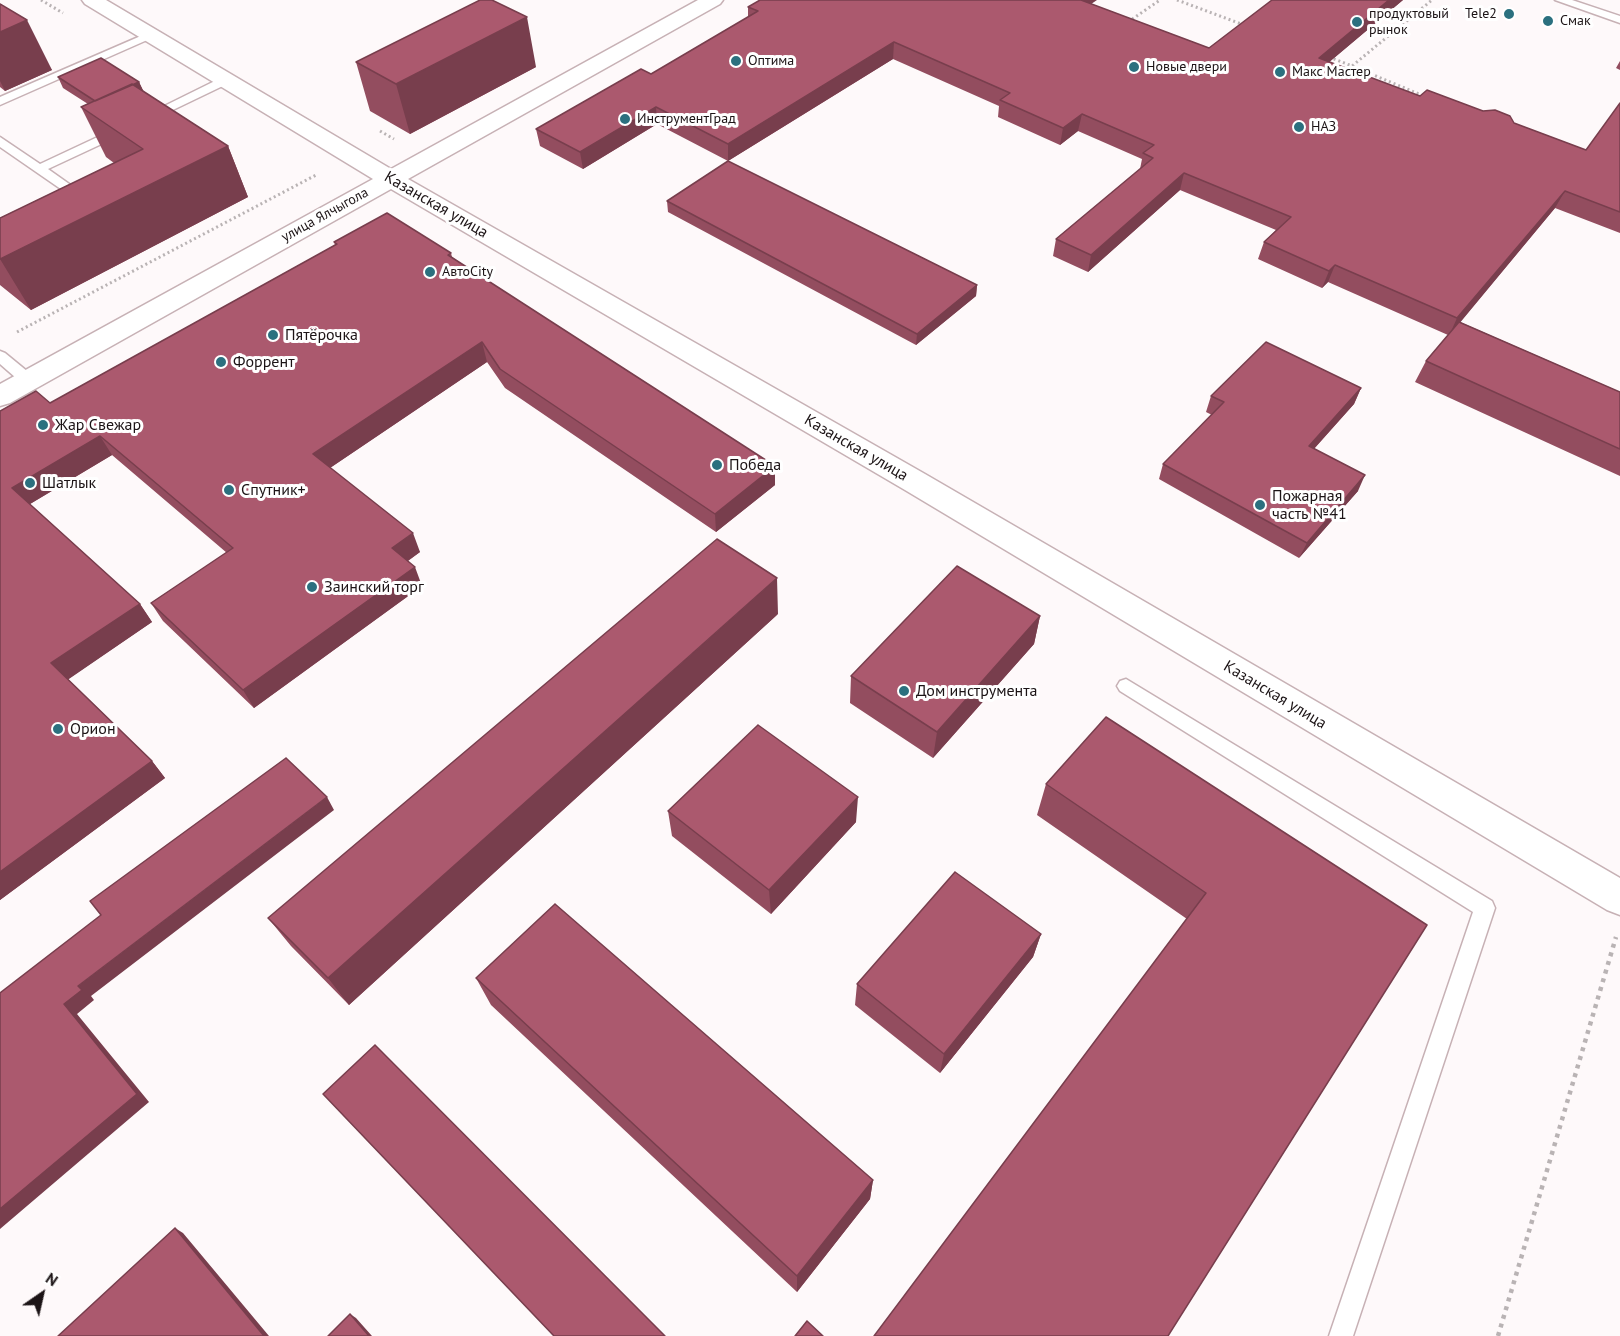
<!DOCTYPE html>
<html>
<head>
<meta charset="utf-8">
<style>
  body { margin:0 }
  #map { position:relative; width:1620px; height:1336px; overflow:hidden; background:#fef9fa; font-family:"PT Sans",sans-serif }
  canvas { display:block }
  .north { position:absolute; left:12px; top:1264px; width:60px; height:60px; -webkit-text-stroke:4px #fff; paint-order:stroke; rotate:34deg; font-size:16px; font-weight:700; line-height:24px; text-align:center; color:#1c1416 }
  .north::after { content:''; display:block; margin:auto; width:21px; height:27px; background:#1c1416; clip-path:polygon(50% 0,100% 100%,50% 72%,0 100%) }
</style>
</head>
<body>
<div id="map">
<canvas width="1620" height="1336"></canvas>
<div class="north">N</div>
</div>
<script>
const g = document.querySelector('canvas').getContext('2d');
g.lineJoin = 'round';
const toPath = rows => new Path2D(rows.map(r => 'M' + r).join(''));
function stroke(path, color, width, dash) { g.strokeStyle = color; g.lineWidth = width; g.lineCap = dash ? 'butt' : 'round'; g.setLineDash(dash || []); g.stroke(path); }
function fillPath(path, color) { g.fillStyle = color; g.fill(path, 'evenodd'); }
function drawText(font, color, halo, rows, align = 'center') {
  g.font = font + ' "PT Sans",sans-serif'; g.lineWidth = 6; g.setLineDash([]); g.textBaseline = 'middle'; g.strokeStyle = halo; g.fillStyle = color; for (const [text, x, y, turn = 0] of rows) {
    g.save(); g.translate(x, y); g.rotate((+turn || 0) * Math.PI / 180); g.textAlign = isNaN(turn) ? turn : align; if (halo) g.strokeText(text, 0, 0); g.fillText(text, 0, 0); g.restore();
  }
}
const pathFar1 = toPath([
  [41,0,63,13],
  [1177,0,1244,25],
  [1128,22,1160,0],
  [1329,57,1352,66,1432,0],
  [1352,66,1419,94,1415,97],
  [380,131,394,139],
  [17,332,318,174]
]);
const path = toPath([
  [1498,1336,1616,937]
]);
const service = toPath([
  [1555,0,1572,0,1620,16,1620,23,1555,0],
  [150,32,156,35,154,37,0,105,0,97,150,32],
  [225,76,229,77,229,83,150,121,142,121,140,118,225,76],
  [119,127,123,128,125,131,123,134,48,169,89,198,91,201,84,205,0,147,0,137,40,164,119,127],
  [0,351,5,353,33,376,36,380,33,384,23,384,0,364,0,351],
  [1126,679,1492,901,1495,908,1353,1336,1329,1336,1473,912,1120,691,1117,686,1120,681,1126,679]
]);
const minor = toPath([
  [82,0,106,0,391,169,698,0,723,0,720,4,408,179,925,474,1620,878,1620,915,1607,910,905,490,391,189,10,403,0,406,0,384,373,179,85,4,82,0]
]);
const wall = toPath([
  [1272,0,1403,0,1329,62,1420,96,1514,123,1586,150,1620,103,1620,233,1555,208,1460,322,1620,392,1620,476,1415,382,1426,361,1448,335,1328,282,1322,288,1258,259,1264,242,1276,230,1180,190,1088,272,1053,256,1056,239,1140,169,1142,159,1078,131,1060,145,998,117,999,106,893,59,728,161,657,124,583,169,540,146,536,129,651,74,748,17,748,7,1091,4,1209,48],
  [0,4,52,70,5,91,0,87],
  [1620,61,1620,70,1616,68],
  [356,62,536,67,410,134,370,111],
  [58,77,139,82,143,91,228,146,248,197,31,310,0,285,0,218,114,163,106,157,81,107,88,104,63,88],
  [667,201,977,285,976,296,916,345,668,212],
  [334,242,451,253,452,257,775,485,716,532,505,388,487,362,330,468,420,552,408,561,422,586,254,708,163,621,151,603,227,553,112,455,30,504,140,604,152,622,68,679,152,761,165,778,0,900,0,411,50,403,335,245],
  [1361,388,1354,404,1314,449,1358,491,1299,558,1159,479,1163,464,1212,415,1206,412,1211,396],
  [778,614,349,1005,291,946,268,918],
  [1040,616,1034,644,933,758,850,703,851,676],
  [1046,784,1427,925,1187,919,1037,815],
  [668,811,856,822,771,914,672,836],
  [1041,934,1033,957,940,1073,855,1005,857,984],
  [476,978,873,1180,870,1199,797,1292,491,1005]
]);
const shadedWall = toPath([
  [1077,0,1097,0,1075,15],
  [1389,0,1403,0,1314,75,1319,58],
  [527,17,536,67,410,134,396,84],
  [27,20,52,70,5,91,0,81,0,32],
  [894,42,893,59,728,161,728,144],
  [139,82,144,92,96,102],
  [656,107,657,124,583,169,580,152],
  [1082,114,1078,131,1060,145,1063,128],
  [228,146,248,197,31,310,0,259],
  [1184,173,1180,190,1088,272,1091,255],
  [1565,191,1555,208,1449,336,1457,318],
  [1335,265,1328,282,1322,288,1329,271],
  [977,285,976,296,916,345,917,334],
  [482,342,487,362,321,474,313,454],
  [1361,388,1354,404,1302,462,1309,446],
  [100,436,112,455,25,507,12,488],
  [775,466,775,485,716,532,715,514],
  [1365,475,1358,491,1299,558,1307,543],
  [413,533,420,552,399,567,392,548],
  [415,567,422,586,254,708,243,690],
  [777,578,778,614,349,1005,328,978],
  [140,604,152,622,66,681,51,663],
  [1040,616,1034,644,933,758,937,732],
  [152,761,165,778,0,900,0,872],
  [327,797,334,810,91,996,94,1000,77,1014,149,1102,0,1229,0,1209,64,1004,78,986],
  [858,797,856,822,771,914,769,890],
  [1041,934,1033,957,940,1073,944,1054],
  [873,1180,870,1199,797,1292,797,1276],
  [175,1228,183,1233,269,1336,264,1336],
  [350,1314,356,1318,372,1336,369,1336]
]);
const building = toPath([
  [480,0,492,0,527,17,396,84,356,62,480,0],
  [760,0,1081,0,1209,48,1272,0,1389,0,1319,58,1420,96,1427,90,1483,111,1495,110,1510,116,1514,123,1586,150,1620,103,1620,212,1565,191,1457,318,1335,265,1329,271,1264,242,1291,217,1184,173,1091,255,1056,239,1153,158,1143,153,1154,145,1082,114,1063,128,1000,100,1010,93,894,42,728,144,656,107,580,152,536,129,641,69,651,74,758,11,748,7,760,0],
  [0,4,27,20,0,32,0,4],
  [101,58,139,82,95,101,58,77,101,58],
  [132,84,228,146,0,259,0,218,143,149,81,107,132,84],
  [728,161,977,285,917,334,667,201,728,161],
  [387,213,451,253,448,255,775,466,715,514,500,369,482,342,313,454,413,533,392,548,415,567,243,690,151,603,233,548,100,436,12,488,140,604,51,663,152,761,0,872,0,411,36,391,50,403,337,244,334,242,387,213],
  [1459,322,1620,392,1620,449,1426,361,1459,322],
  [1266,342,1361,388,1309,446,1365,475,1307,543,1163,464,1224,402,1211,396,1266,342],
  [717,539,777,578,328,978,268,918,717,539],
  [957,566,1040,616,937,732,851,676,957,566],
  [1106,717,1427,925,1168,1336,874,1336,1206,893,1046,784,1106,717],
  [758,725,858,797,769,890,668,811,758,725],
  [286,758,327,797,78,986,82,990,64,1004,137,1094,0,1209,0,993,101,915,90,901,286,758],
  [955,872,1041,934,944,1054,857,984,955,872],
  [555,904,873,1180,797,1276,476,978,555,904],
  [375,1045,665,1336,554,1336,323,1094,375,1045],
  [175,1228,264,1336,58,1336,175,1228],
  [350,1314,369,1336,328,1336,350,1314],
  [807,1321,823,1336,795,1336,807,1321]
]);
const markers = [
  [1509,14,6,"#2b707f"],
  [1548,21,6,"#2b707f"],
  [1357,22,6,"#2b707f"],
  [736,61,6,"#2b707f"],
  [1134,67,6,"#2b707f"],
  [1280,72,6,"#2b707f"],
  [625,119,6,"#2b707f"],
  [1299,127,6,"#2b707f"],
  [430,272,6,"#2b707f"],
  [273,335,6,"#2b707f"],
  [221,362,6,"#2b707f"],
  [43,425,6,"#2b707f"],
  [717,465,6,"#2b707f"],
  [30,483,6,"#2b707f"],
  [229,490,6,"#2b707f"],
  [1260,505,6,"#2b707f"],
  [312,587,6,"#2b707f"],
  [904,691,6,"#2b707f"],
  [58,729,6,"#2b707f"]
];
const farPoinames = [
  ["продуктовый",1369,14],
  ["рынок",1369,30],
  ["Tele2",1497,14,"right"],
  ["Смак",1560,21],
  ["Оптима",748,61],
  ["Новые двери",1146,67],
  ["Макс Мастер",1292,72],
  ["ИнструментГрад",637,119],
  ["НАЗ",1311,127],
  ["АвтоCity",442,272]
];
const farStreetnames = [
  ["улица Ялчыгола",325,215,-29]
];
const streetNames = [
  ["Казанская улица",436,205,30],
  ["Казанская улица",856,448,30],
  ["Казанская улица",1275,695,31]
];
const poiNames = [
  ["Пятёрочка",285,335],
  ["Форрент",233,362],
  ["Жар Свежар",55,425],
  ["Победа",729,465],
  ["Шатлык",42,483],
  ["Спутник+",241,490],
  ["Пожарная",1272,496],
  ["часть №41",1272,514],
  ["Заинский торг",324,587],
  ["Дом инструмента",916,691],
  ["Орион",70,729]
];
stroke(service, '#c7b1b5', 3);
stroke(minor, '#c7b1b5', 3);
stroke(pathFar1, '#b9b3b4', 3, [2, 3]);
stroke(path, '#b9b3b4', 4.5, [4, 5]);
fillPath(service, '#fff');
fillPath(minor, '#fff');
fillPath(wall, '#934d5f');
fillPath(shadedWall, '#783e4d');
fillPath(building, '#ab596e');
stroke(building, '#783e4d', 1.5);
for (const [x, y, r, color] of markers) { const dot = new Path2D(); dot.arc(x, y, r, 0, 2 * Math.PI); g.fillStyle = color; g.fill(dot); stroke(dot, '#fff', 2); }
drawText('14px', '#1c1416', '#fff', farPoinames, 'left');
drawText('14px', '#1c1416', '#fff', farStreetnames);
drawText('16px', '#1c1416', '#fff', streetNames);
drawText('16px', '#1c1416', '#fff', poiNames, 'left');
</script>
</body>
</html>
